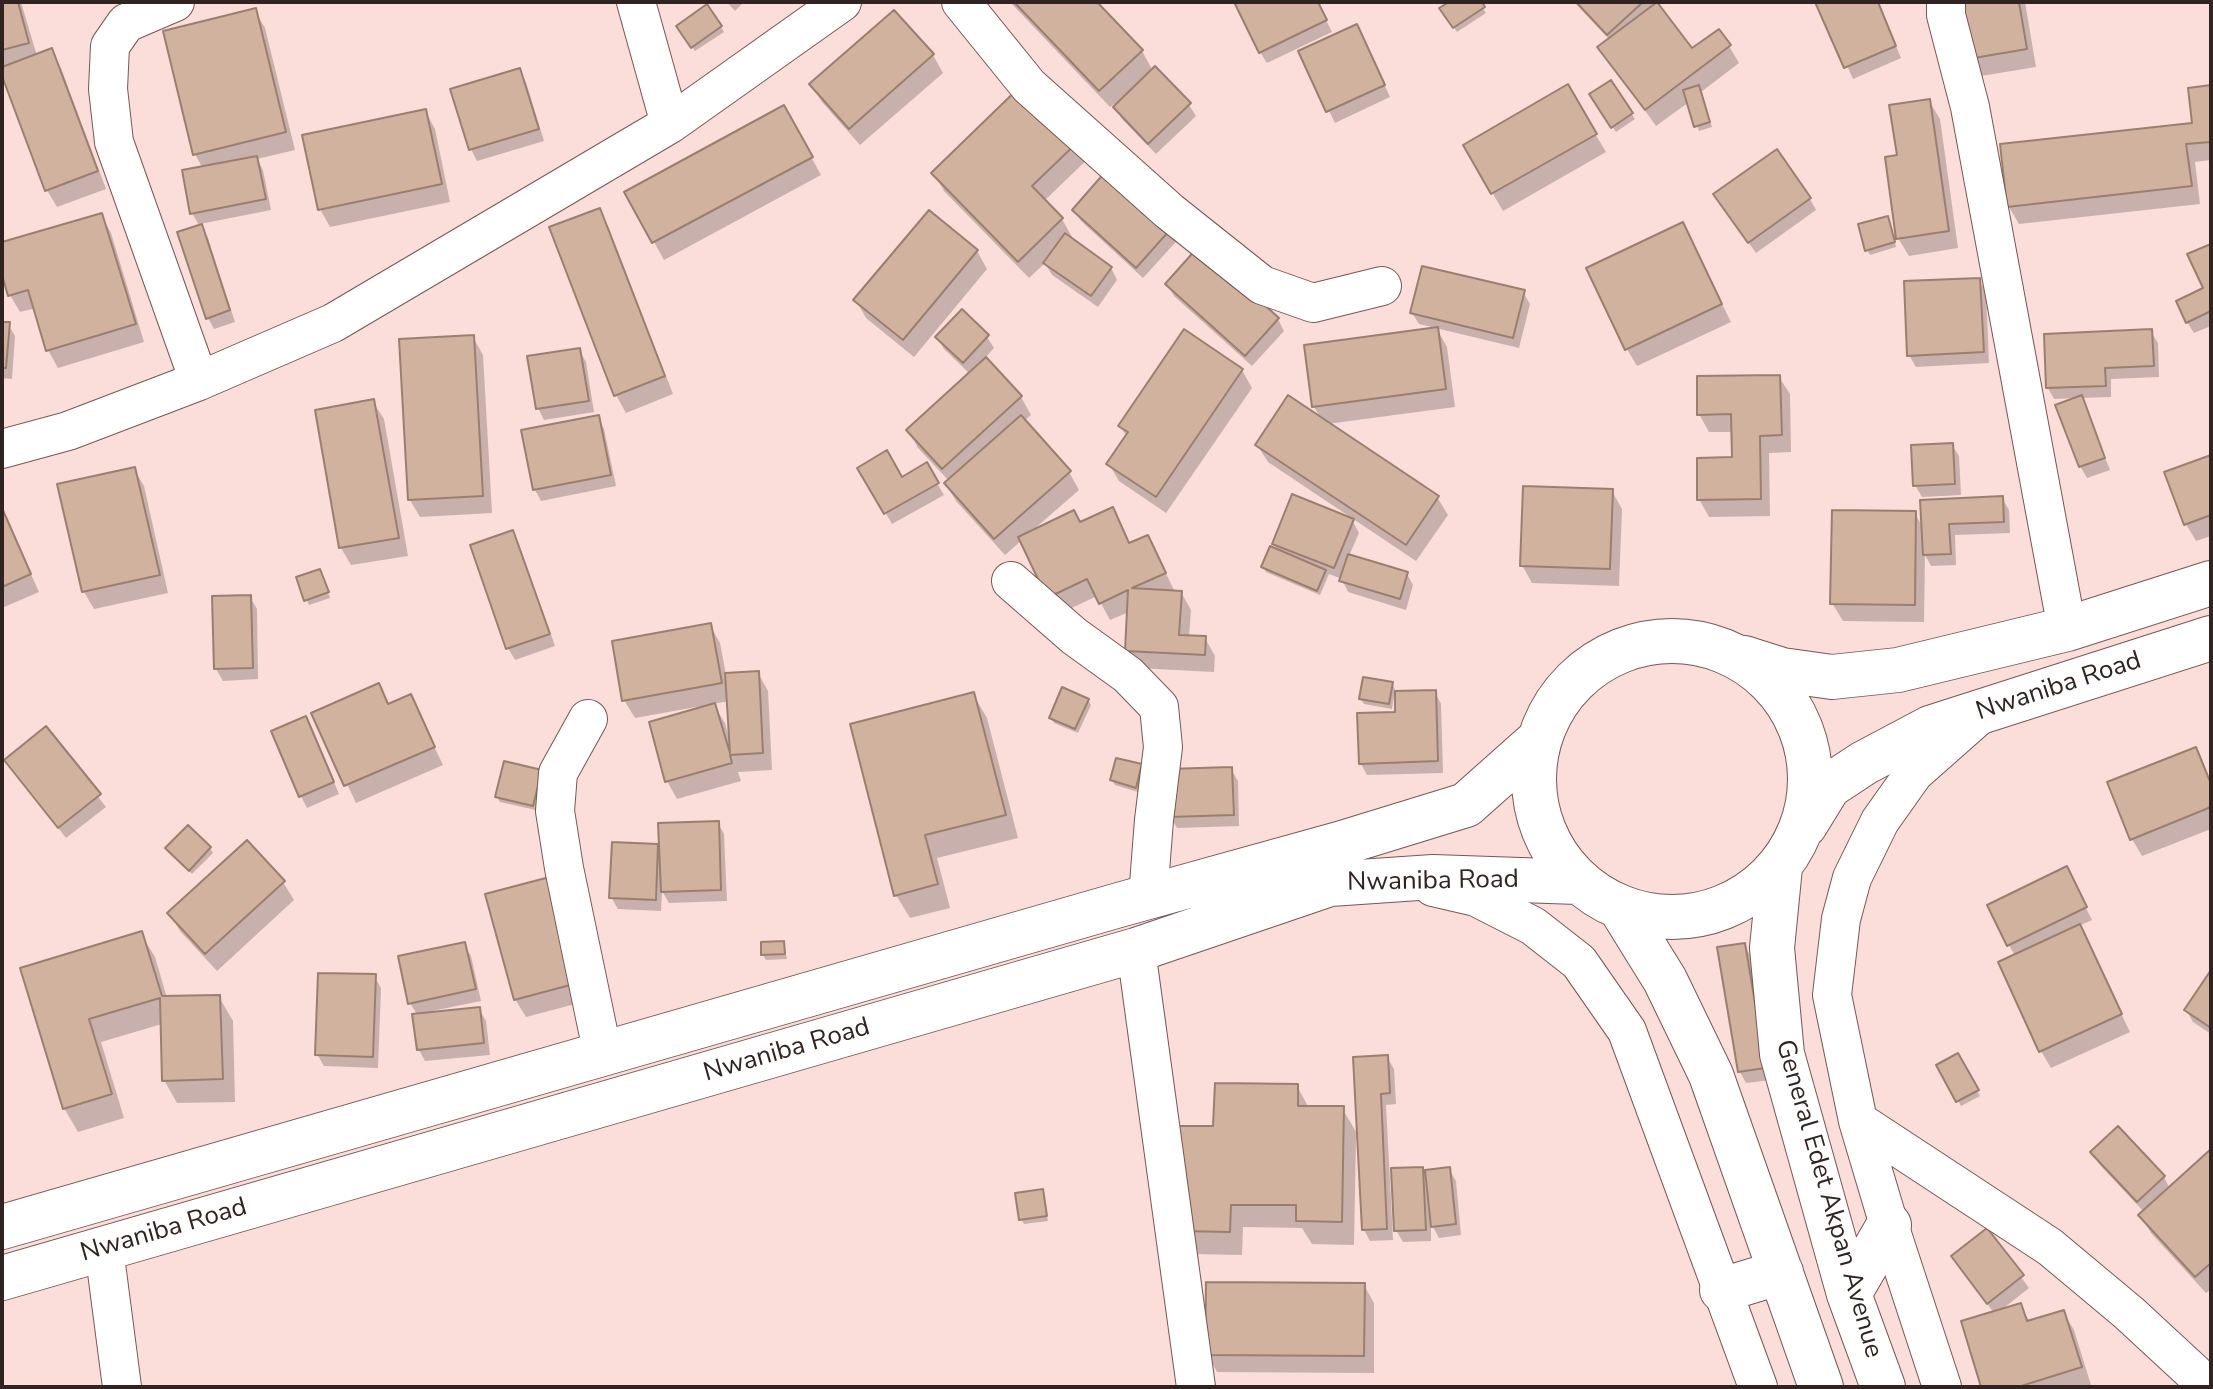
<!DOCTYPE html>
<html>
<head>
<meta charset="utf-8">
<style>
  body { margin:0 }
  #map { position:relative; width:2213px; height:1389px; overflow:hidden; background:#fbddd9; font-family:"Nunito Sans",sans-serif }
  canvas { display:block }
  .frame { position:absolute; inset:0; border:4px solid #312321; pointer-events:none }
</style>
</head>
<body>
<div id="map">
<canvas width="2213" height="1389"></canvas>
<div class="frame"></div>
</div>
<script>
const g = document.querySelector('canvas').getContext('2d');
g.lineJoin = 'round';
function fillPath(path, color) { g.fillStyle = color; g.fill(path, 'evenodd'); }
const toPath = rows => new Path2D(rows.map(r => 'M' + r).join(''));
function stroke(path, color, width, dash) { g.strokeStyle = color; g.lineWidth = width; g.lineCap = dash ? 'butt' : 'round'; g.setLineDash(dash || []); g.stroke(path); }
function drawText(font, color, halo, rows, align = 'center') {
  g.font = font + ' "Nunito Sans",sans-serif'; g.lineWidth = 6; g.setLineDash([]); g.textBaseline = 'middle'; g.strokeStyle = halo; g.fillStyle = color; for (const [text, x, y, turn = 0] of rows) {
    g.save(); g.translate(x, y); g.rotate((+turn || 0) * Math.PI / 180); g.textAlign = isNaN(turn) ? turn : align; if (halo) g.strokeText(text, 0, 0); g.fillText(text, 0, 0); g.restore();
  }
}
const shadow = toPath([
  [2,2,21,2,37,56,51,51,61,68,106,189,57,207,47,190,2,70],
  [727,2,744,2,735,11],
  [1010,2,1095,2,1142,51,1153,71,1189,105,1196,116,1156,154,1122,119,1114,104,1110,107],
  [1244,2,1317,2,1332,32,1267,63,1260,52],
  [1452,2,1479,2,1486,13,1457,32,1442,8],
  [1574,2,1657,2,1692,51,1729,46,1739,63,1701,92,1712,127,1699,131,1689,102,1656,126,1600,48,1610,40],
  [1818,2,1877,2,1901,58,1853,79],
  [1961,2,2025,2,2036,67,1981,76],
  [2045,2,2080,2,2080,4,2046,4],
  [255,11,265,28,295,150,257,159,263,170,271,210,200,224,208,238,235,322,214,329,208,318,200,227,192,213,203,169,195,154],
  [894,12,933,55,943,73,860,145,822,102,812,85],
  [679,27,721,27,724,32,695,51],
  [1363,38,1390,97,1335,123,1300,52],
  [519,70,526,82,544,141,477,161,471,149],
  [1029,81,1093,154,1044,201,1062,219,1072,237,1070,239,1111,268,1117,280,1098,307,1052,275,1045,263,1029,278,944,191,934,173],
  [1611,83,1635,119,1616,132,1592,95],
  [1567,87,1606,152,1503,211,1465,146],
  [2211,87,2211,160,2195,162,2200,204,2019,224,2009,207,2194,125],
  [1929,101,1940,119,1958,248,1909,256,1898,238,1899,157],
  [784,108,821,175,664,260,627,193],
  [425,111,435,129,450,202,330,227,320,209],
  [1810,199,1816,210,1756,253,1722,206],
  [599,210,609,228,673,394,626,413,616,395],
  [1074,210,1183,234,1143,278,1081,221],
  [101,215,111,233,144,342,58,368,48,350,36,308,20,312,10,295,2,268,2,245],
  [1890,223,1896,247,1870,255,1867,250],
  [1683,225,1731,322,1637,366,1627,349],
  [2211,246,2211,326,2194,333,2187,322,2206,289],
  [1199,249,1278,319,1284,331,1252,366,1174,296,1168,285],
  [977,251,987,269,914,357,866,318,856,300],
  [1979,280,1986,292,1989,363,1916,367,1909,355],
  [1523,292,1530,304,1519,348,1419,324,1412,313],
  [2,324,8,324,15,336,12,379,2,378],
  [1437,329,1447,347,1455,407,1327,424,1437,497,1448,515,1416,561,1268,462,1257,445,1322,420,1314,407],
  [2151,332,2158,343,2159,377,2111,379,2111,397,2081,398,2110,470,2087,478,2080,466,2078,398,2054,399,2048,388],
  [473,337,483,355,492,513,420,517,410,500],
  [937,337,987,337,994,348,985,358,1021,397,1031,415,1023,422,1069,472,1079,490,1033,530,1080,524,1112,509,1130,545,1157,555,1175,592,1181,592,1191,610,1189,638,1205,638,1215,656,1214,672,1137,668,1127,651,1129,612,1110,620,1097,596,1059,614,1022,540,1005,555,956,501,946,484,949,481,918,448,908,430,970,374,944,349],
  [579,350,586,362,594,412,544,420,538,408],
  [1242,370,1252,388,1166,513,1119,481,1109,464,1127,437,1120,426],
  [1779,377,1790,394,1791,452,1769,453,1770,516,1709,517,1699,499,1734,459,1733,432,1709,432,1699,414],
  [373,402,384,419,408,556,351,565,341,548,317,412],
  [598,417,604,429,616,486,541,501,535,490],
  [1952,445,1959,456,1961,495,1922,497,1915,485],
  [2211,457,2211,536,2196,541,2186,524],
  [926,465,944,495,892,524,860,468,901,479],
  [134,469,144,486,168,593,94,609,84,592,60,485],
  [1612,491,1622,509,1619,586,1532,583,1522,565],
  [2002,498,2009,510,2010,533,1955,535,1956,565,1931,566,1925,555,1924,622,1843,621,1832,603,1915,513,1923,528],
  [2,510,39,592,2,608],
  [1352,520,1359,533,1349,556,1407,574,1413,585,1406,610,1348,592,1342,579,1329,574,1320,595,1266,572,1263,567,1279,552,1274,544],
  [512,532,519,544,555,646,515,660,508,648,472,547],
  [322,576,330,598,309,605,298,578],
  [250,597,257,609,258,679,223,681,216,669],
  [710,625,720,643,726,675,758,673,768,691,772,770,738,772,741,781,677,799,667,781,651,723,703,709,702,706,635,718,624,700],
  [729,701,730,737,729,737,725,723,713,704],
  [1392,684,1395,689,1392,709,1364,704,1361,699],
  [1435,692,1441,704,1443,773,1367,775,1361,764],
  [973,694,987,718,1018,838,937,858,950,908,910,918,896,895],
  [410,696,443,765,356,803,314,714,389,706],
  [1088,700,1091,705,1078,733,1054,723,1051,717],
  [46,729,106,807,66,838,6,761],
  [312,730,339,794,307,808,301,796],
  [2195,749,2211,781,2211,829,2142,856,2132,839],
  [1141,766,1144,771,1138,792,1115,785,1112,780],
  [1231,769,1238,781,1239,826,1177,828,1170,816],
  [543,777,536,810,500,802,497,797],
  [718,823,724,834,727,901,669,903,662,891,661,911,618,909,611,897,614,844,661,846],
  [247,843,283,882,294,900,217,971,180,931,170,914],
  [210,848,213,853,192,874,171,853],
  [560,876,598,998,526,1017,515,999],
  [2072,880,2092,920,2079,926,2130,1032,2051,1068,2041,1051,2015,956,2009,945],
  [141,934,155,957,167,998,219,997,233,1021,235,1102,177,1103,164,1080,162,1024,101,1042,124,1118,78,1132,64,1108,22,969],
  [783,943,787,959,766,960,763,955],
  [464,945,471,956,481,1001,432,1011,432,1014,479,1009,486,1021,490,1055,425,1061,419,1050,418,1016,410,1003],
  [1744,945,1751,957,1771,1080,1746,1083,1740,1072],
  [2211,973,2211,1034,2193,1022,2186,1010],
  [374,976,381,988,378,1068,324,1066,317,1054],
  [1958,1055,1980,1096,1961,1106,1939,1065],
  [1387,1057,1394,1069,1396,1104,1386,1105,1393,1240,1370,1241,1364,1230,1359,1140,1356,1140,1354,1245,1312,1244,1302,1228,1243,1227,1242,1255,1193,1254,1180,1231,1215,1128,1297,1086,1309,1108,1342,1108,1359,1137],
  [2118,1129,2164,1177,2170,1189,2211,1152,2211,1289,2206,1293,2151,1233,2141,1216,2144,1212,2099,1164,2092,1152],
  [1422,1169,1424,1172,1449,1169,1456,1181,1461,1235,1439,1238,1431,1223,1431,1241,1403,1242,1396,1230],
  [1042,1191,1048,1221,1024,1224,1021,1219],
  [1987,1231,2029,1288,2000,1311,2020,1305,2030,1322,2063,1312,2074,1330,2091,1385,1983,1387,1994,1313,1953,1257],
  [1364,1285,1374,1303,1374,1373,1217,1372,1207,1354]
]);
const building = toPath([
  [2,2,18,2,29,43,2,50,2,2],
  [1014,2,1097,2,1143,50,1099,91,1014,2],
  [1239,2,1318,2,1327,20,1259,53,1235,4,1239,2],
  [1449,2,1482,2,1485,7,1453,28,1439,8,1449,2],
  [1576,2,1643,2,1607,35,1576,2],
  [1657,2,1692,48,1719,29,1731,45,1645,110,1597,47,1657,2],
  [1815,2,1878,2,1896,46,1844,68,1815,2],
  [1959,2,2019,2,2027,49,1968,59,1959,2],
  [707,4,722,26,691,48,676,26,707,4],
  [256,8,286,132,193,155,163,31,256,8],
  [894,10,934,54,849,129,809,84,894,10],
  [1357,24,1385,85,1326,112,1298,51,1357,24],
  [52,48,98,171,45,191,2,76,2,67,52,48],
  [1155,66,1191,103,1148,144,1113,107,1155,66],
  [520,68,539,129,469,150,450,89,520,68],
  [1029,78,1085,135,1032,186,1063,218,1018,262,931,173,1029,78],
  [1611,80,1633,113,1611,128,1589,94,1611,80],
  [1568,84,1597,134,1491,194,1463,145,1568,84],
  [1699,85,1710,122,1694,127,1683,90,1699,85],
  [2211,85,2211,142,2186,144,2192,186,2007,207,2000,144,2192,123,2188,88,2211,85],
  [1930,99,1949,231,1896,239,1885,157,1897,155,1889,105,1930,99],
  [784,105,813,157,652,243,624,192,784,105],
  [426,109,442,184,318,210,302,135,426,109],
  [1777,149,1811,198,1748,243,1713,194,1777,149],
  [257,156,266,199,190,214,182,170,257,156],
  [1113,163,1178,221,1136,268,1072,210,1113,163],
  [600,208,665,376,614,396,549,227,600,208],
  [929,210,978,250,903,340,853,300,929,210],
  [102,213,136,324,46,351,28,290,8,296,2,275,2,242,102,213],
  [1888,216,1895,242,1865,251,1858,224,1888,216],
  [1683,222,1722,304,1625,350,1586,268,1683,222],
  [202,224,230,310,206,319,177,232,202,224],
  [1065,233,1112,267,1091,296,1043,263,1065,233],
  [2211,244,2211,311,2186,323,2176,301,2203,288,2187,254,2211,244],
  [1199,246,1279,318,1245,356,1165,284,1199,246],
  [1422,266,1525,290,1513,338,1410,313,1422,266],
  [1980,278,1984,352,1907,356,1904,281,1980,278],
  [962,309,989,335,963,363,935,337,962,309],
  [2,322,10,322,6,368,2,368,2,322],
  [1438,327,1446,389,1312,407,1304,345,1438,327],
  [1184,329,1243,369,1156,497,1106,464,1128,432,1118,426,1184,329],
  [2152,329,2154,366,2105,368,2106,386,2046,388,2044,334,2152,329],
  [474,335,483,496,408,500,399,339,474,335],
  [580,348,589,401,536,409,527,356,580,348],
  [986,357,1022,396,942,469,906,430,986,357],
  [1780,375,1782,435,1760,436,1761,499,1697,500,1697,458,1732,457,1731,414,1697,415,1697,376,1780,375],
  [1288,395,1439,496,1406,545,1255,445,1288,395],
  [2082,395,2105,458,2079,467,2055,405,2082,395],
  [374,399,399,538,339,548,315,410,374,399],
  [599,415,611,475,533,490,521,430,599,415],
  [1021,415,1071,471,994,539,944,483,1021,415],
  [1953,443,1955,484,1913,486,1911,445,1953,443],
  [887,450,902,477,927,462,939,483,884,514,857,468,887,450],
  [2211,455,2211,515,2184,525,2164,472,2211,455],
  [135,467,160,575,82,592,57,484,135,467],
  [1523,486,1613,489,1610,569,1520,566,1523,486],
  [1292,494,1354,519,1334,568,1272,544,1292,494],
  [2003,496,2004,522,1949,524,1951,554,1923,555,1920,500,2003,496],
  [1113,507,1129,543,1148,535,1166,573,1132,588,1182,591,1179,635,1206,636,1205,655,1125,651,1128,590,1099,604,1087,579,1047,598,1018,537,1074,510,1080,522,1113,507],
  [2,508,31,574,2,587,2,508],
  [1832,510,1916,511,1915,605,1830,604,1832,510],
  [513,530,550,634,506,649,470,545,513,530],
  [1270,546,1326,570,1317,591,1261,567,1270,546],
  [1348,554,1408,572,1400,599,1339,581,1348,554],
  [320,569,329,592,304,601,296,577,320,569],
  [251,595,253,668,214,669,212,596,251,595],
  [711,623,722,683,622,701,612,641,711,623],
  [759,671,763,753,730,755,732,763,665,782,649,722,715,703,730,753,725,673,759,671],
  [1363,677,1393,682,1389,704,1359,699,1363,677],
  [379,683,388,704,411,694,435,747,344,786,311,713,379,683],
  [1062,687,1089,699,1075,729,1049,718,1062,687],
  [1436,690,1438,761,1359,764,1357,713,1395,712,1395,691,1436,690],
  [974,692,1006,815,925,835,938,884,894,896,850,724,974,692],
  [306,716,334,782,299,797,271,731,306,716],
  [46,726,101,794,58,828,4,760,46,726],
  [2196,747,2211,784,2211,807,2130,840,2107,782,2196,747],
  [1116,758,1142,764,1136,788,1110,780,1116,758],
  [504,761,542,770,533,806,495,797,504,761],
  [1232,767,1234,815,1168,817,1167,769,1232,767],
  [719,821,721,890,661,892,658,823,719,821],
  [188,825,211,847,189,871,165,848,188,825],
  [247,840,285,881,205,954,167,913,247,840],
  [612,842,658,844,656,900,609,898,612,842],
  [2067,866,2087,907,2007,946,1987,905,2067,866],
  [561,874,589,980,514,1000,485,894,561,874],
  [2080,924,2122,1014,2039,1052,1998,962,2080,924],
  [142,931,162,996,220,995,223,1079,162,1081,160,998,89,1019,112,1094,63,1109,20,968,142,931],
  [784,941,785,954,761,955,761,942,784,941],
  [465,942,476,989,408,1004,398,956,465,942],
  [1745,943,1766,1068,1738,1072,1717,947,1745,943],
  [2211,970,2211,1028,2184,1010,2211,970],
  [318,973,376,974,373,1057,315,1055,318,973],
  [480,1007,484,1043,417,1050,412,1014,480,1007],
  [1958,1053,1979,1090,1956,1102,1936,1065,1958,1053],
  [1388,1055,1390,1093,1381,1094,1387,1229,1362,1230,1353,1057,1388,1055],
  [1215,1083,1298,1084,1298,1106,1344,1106,1342,1222,1296,1221,1296,1205,1231,1205,1230,1232,1178,1231,1179,1126,1213,1126,1215,1083],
  [2118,1126,2165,1176,2137,1202,2090,1152,2118,1126],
  [2211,1149,2211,1263,2195,1277,2138,1215,2211,1149],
  [1423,1167,1426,1230,1394,1231,1391,1168,1423,1167],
  [1450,1167,1456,1224,1431,1227,1425,1170,1450,1167],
  [1043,1189,1047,1216,1019,1220,1015,1193,1043,1189],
  [1987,1228,2024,1275,1987,1304,1951,1256,1987,1228],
  [1206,1282,1365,1283,1364,1356,1205,1355,1206,1282],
  [2021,1303,2027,1321,2064,1310,2082,1367,2018,1387,1981,1387,1961,1321,2021,1303]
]);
const minor = toPath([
  [175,2,126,23,110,46,108,89,114,142,199,381],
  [636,2,670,124],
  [961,2,1029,86,1169,211,1262,285,1313,303,1382,286],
  [1946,2,1946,15,1970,107,2067,629],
  [2,449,68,431,199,381,333,323,670,124,842,2],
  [1011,581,1074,636,1128,675,1159,707,1163,747,1154,820,1148,897],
  [588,719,558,773,555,811,564,868,603,1055],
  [1433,887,1476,897,1533,926,1579,962,1627,1031,1758,1387],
  [1136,950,1196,1387],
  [1858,1121,2050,1247,2129,1313,2209,1387],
  [104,1249,122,1387],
  [1942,1387,1889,1225,1858,1121,1832,995,1841,919,1852,878,1880,821,1914,773,1983,712]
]);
const major = toPath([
  '1534 779a138 138 0 1 1 276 0a138 138 0 1 1-276 0Z',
  [1744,658,1782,670,1832,677,1898,670,2067,629,2211,583],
  [1805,825,1829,786,1864,763,1930,728,2211,638],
  [1780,867,1772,948,1782,1054,1849,1294,1883,1387],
  [1621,909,1665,980,1711,1075,1821,1387],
  [2,1227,1119,905,1339,844,1466,805,1538,741],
  [2,1278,1136,950,1330,884,1433,877,1578,882],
  [1722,1290,1781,1272],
  [1849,1294,1889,1225]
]);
const streetNames = [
  ["Nwaniba Road",2059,687,-18],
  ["Nwaniba Road",1433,882,-1],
  ["Nwaniba Road",787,1051,-16],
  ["General Edet Akpan Avenue",1828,1199,74],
  ["Nwaniba Road",164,1231,-16]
];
fillPath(shadow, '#0003');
fillPath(building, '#d0b29f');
stroke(building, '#9b7f6e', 2);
stroke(minor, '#775753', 40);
stroke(major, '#775753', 46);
stroke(minor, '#fff', 38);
stroke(major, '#fff', 44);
drawText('26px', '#312321', '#fff', streetNames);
</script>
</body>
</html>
